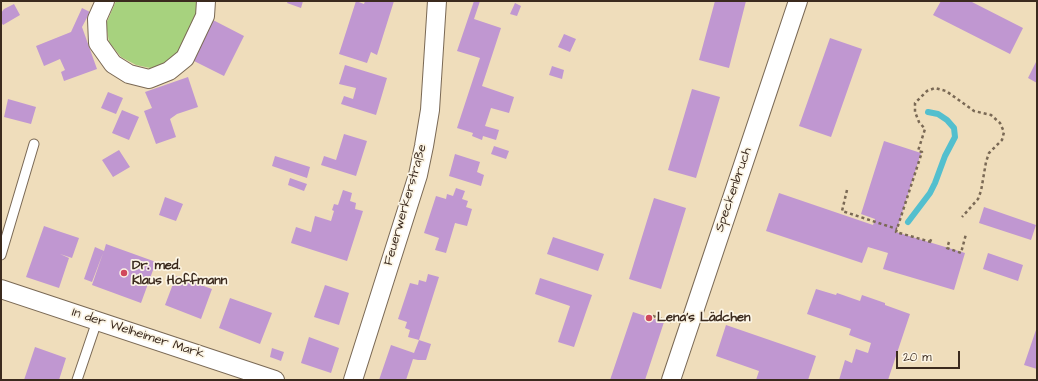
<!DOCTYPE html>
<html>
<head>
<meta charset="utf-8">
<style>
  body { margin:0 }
  #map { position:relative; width:1038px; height:381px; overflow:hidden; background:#efddbb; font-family:"Architects Daughter",sans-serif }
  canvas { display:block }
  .frame { position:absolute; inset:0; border:2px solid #3b2a1e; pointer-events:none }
  .scale { position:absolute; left:896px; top:351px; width:64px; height:18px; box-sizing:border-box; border:2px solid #3b2a1e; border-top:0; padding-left:5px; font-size:12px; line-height:14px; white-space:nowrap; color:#3b2a1e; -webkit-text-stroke:3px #fcf5e5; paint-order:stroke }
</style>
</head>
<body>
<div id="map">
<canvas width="1038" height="381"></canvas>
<div class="frame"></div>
<div class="scale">20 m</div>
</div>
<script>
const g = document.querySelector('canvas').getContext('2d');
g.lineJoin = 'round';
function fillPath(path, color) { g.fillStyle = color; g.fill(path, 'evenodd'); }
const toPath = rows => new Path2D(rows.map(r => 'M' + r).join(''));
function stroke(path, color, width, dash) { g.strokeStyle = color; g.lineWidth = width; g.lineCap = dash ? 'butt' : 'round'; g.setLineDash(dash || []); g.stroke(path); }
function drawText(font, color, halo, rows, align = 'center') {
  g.font = font + ' "Architects Daughter",sans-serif'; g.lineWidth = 3.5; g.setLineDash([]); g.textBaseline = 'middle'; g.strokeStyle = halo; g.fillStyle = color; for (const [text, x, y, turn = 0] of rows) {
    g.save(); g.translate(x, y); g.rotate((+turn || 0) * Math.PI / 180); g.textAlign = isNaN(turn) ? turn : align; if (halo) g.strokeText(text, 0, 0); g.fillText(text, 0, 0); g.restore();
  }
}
const green = toPath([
  [116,1,199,1,197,16,178,54,166,64,150,68,136,65,121,57,109,42,106,24]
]);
const stream = toPath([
  [908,222,930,193,935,183,945,156,955,137,954,128,947,120,938,114,928,112]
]);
const building = toPath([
  [288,1,303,1,301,8,287,3],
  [356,1,364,4,365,1,394,1,377,55,371,52,367,63,339,54],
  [474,1,480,1,474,19,501,28,482,86,514,97,509,113,491,108,485,126,499,130,496,140,483,136,482,140,472,136,473,133,457,128,480,58,457,51],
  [715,1,746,1,729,68,699,60],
  [941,1,970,1,1023,28,1010,54,933,15],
  [515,3,521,6,517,16,510,14],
  [14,4,20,15,3,25,1,22,1,13,4,9],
  [82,8,90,12,82,27,97,69,64,81,61,72,65,70,60,59,44,66,36,46,71,32],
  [213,20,244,36,224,76,194,61],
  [564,34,576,39,570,52,558,47],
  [830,38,862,49,831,137,799,126],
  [1037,60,1037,83,1028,78],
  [345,65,387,78,376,115,341,104,344,96,353,99,356,88,339,84],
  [552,66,564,70,562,79,549,75],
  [188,77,198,107,177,114,170,119,176,137,156,144,144,111,152,108,145,92],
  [692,89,720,97,696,178,668,170],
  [108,92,123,98,116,114,101,108],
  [8,99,36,107,31,124,4,117],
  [122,110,139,117,129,140,112,133],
  [344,134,367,141,356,176,321,165,324,156,336,160],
  [884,141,921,153,896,232,965,253,954,290,883,269,888,253,868,247,862,263,766,231,779,193,873,225,875,219,861,214],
  [494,146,509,151,506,159,491,154],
  [119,150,130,167,113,177,102,160],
  [455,154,480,162,477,172,484,175,481,186,449,176],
  [275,156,310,167,307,178,272,166],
  [290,178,307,184,304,191,288,185],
  [456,188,465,191,462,199,468,201,466,207,472,209,467,226,455,223,446,253,435,250,439,238,424,233,436,196,446,199,447,194,453,196],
  [343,190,352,193,350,201,356,203,355,209,363,211,347,261,291,243,296,227,311,232,315,216,331,221,334,211,332,210,334,204,338,205],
  [165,197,183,204,176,221,159,215],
  [654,198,686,208,661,289,629,279],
  [984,207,1036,225,1031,240,979,223],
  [44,226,58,231,52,252,58,231,79,238,72,258,60,254,69,258,59,288,26,277],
  [553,237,604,254,598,271,547,254],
  [106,244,156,262,141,303,92,285,103,253,92,282,84,279,95,247,104,251],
  [988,253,1023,265,1018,281,983,269],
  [428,274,439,277,419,340,408,337,410,330,405,328,407,322,398,319,410,283,418,285,419,280,426,282],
  [176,276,212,289,201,319,165,305],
  [540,278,592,295,586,312,580,310,586,312,574,347,558,342,570,306,535,294],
  [325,285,349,293,339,325,314,317],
  [816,289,836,295,837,293,860,301,862,295,885,303,885,305,910,314,888,380,839,380,845,360,852,363,856,349,868,353,871,343,849,335,851,329,807,314],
  [230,298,272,313,260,344,219,328],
  [633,312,664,322,645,380,610,380],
  [726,325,816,356,808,380,756,380,759,371,716,356],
  [1037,327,1037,369,1024,365],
  [309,337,339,348,331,373,301,363],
  [419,340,431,344,426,360,418,360,413,359,406,380,379,380,391,345,414,353],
  [35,347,66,358,59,380,24,380],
  [272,348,284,352,281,361,270,357]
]);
const path = toPath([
  [847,190,842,211,897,229],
  [930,242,932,237],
  [931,242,896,232,922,152,918,151,925,129,919,122,915,112,915,103,927,91,935,88,946,91,974,111,991,115,1000,123,1004,132,1002,140,989,153,986,162,981,191,978,199,962,217],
  [949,242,947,248,961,253,966,234],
  [649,318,650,315,671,322]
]);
const lane = toPath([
  [1,255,34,144],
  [77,380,97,321]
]);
const street = toPath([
  [105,1,97,19,98,43,113,64,129,74,149,79,169,71,185,58,205,16,206,1],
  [1,289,275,380],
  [353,380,418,175,424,146,430,110,437,1],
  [671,380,798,1]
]);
const markers = [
  [124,273,4,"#d1495b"],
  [649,318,4,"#d1495b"]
];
const streetNames = [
  ["Speckenbruch",734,190,-71],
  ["Feuerwerkerstraße",406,205,-74],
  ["In der Welheimer Mark",138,334,18]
];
const poiNames = [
  ["Dr. med.",132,266],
  ["Klaus Hoffmann",132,281],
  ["Lena's Lädchen",657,318]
];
fillPath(green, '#a7d27e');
stroke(stream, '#53bfce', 6);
fillPath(building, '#c097d1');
stroke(lane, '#7a6955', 11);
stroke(street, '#7a6955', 20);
stroke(path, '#7a6955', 2.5, [3, 3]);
stroke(lane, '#fff', 9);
stroke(street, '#fff', 18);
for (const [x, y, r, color] of markers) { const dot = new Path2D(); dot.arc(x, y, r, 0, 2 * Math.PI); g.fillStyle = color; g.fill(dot); stroke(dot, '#fcf5e5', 1.5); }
drawText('13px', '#3b2a1e', '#fcf5e5', streetNames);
drawText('bold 13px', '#3b2a1e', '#fcf5e5', poiNames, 'left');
</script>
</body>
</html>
